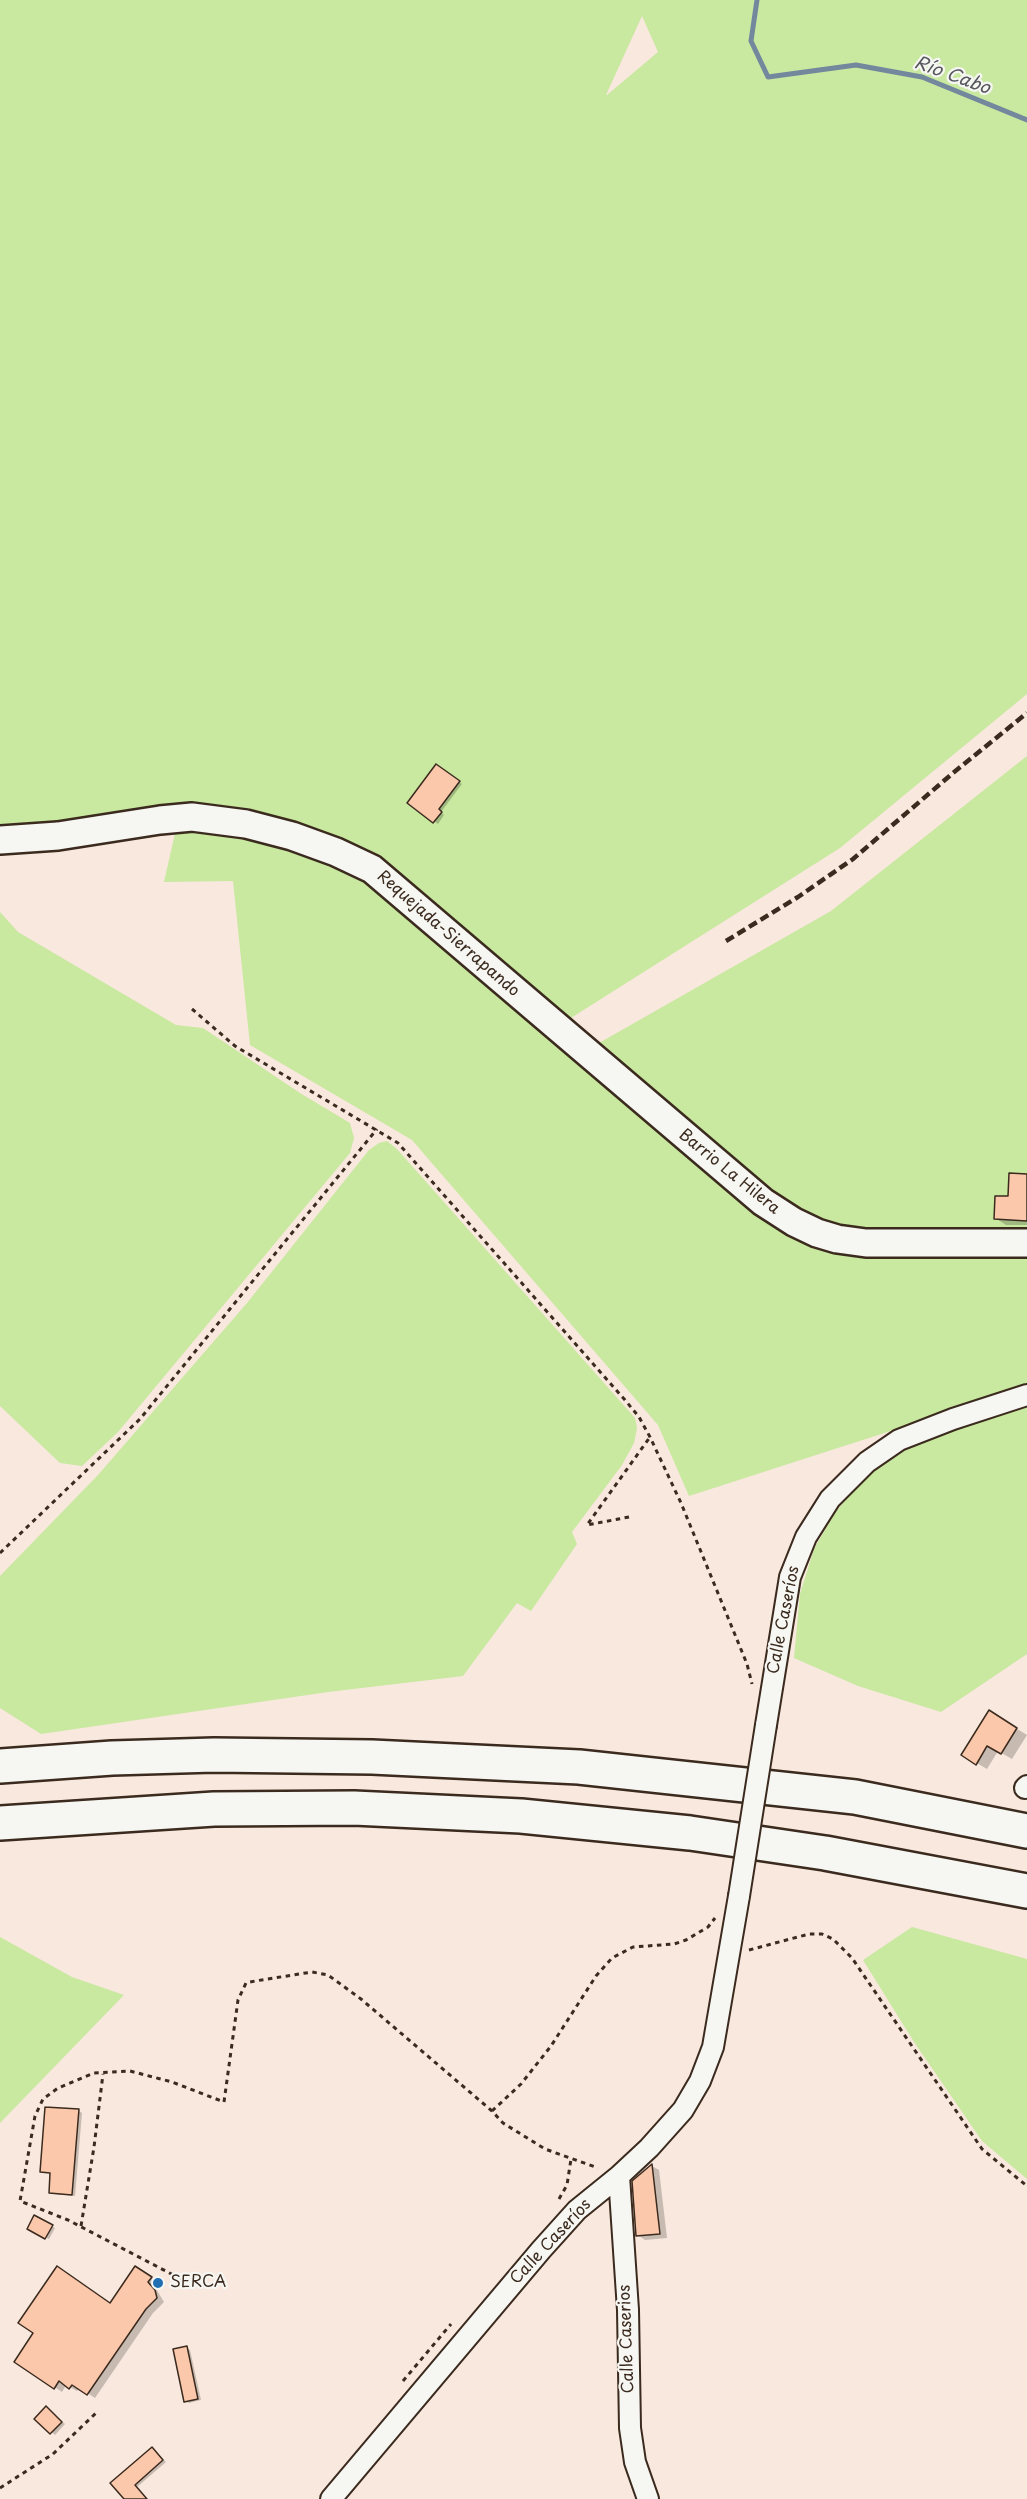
<!DOCTYPE html>
<html>
<head>
<meta charset="utf-8">
<style>
  body { margin:0 }
  canvas { display:block; background:#f8e8dd }
</style>
</head>
<body>
<canvas width="1027" height="2499"></canvas>
<script>
const g = document.querySelector('canvas').getContext('2d');
g.lineJoin = 'round';
function fillPath(path, color) { g.fillStyle = color; g.fill(path, 'evenodd'); }
const toPath = rows => new Path2D(rows.map(r => 'M' + r).join(''));
function stroke(path, color, width, dash) { g.strokeStyle = color; g.lineWidth = width; g.lineCap = dash ? 'butt' : 'round'; g.setLineDash(dash || []); g.stroke(path); }
function drawText(font, color, halo, rows, align = 'center') {
  g.font = font + ' "Playpen Sans",sans-serif'; g.lineWidth = 4.5; g.setLineDash([]); g.textBaseline = 'middle'; g.strokeStyle = halo; g.fillStyle = color; for (const [text, x, y, turn = 0] of rows) {
    g.save(); g.translate(x, y); g.rotate((+turn || 0) * Math.PI / 180); g.textAlign = isNaN(turn) ? turn : align; if (halo) g.strokeText(text, 0, 0); g.fillText(text, 0, 0); g.restore();
  }
}
const green = toPath([
  [0,0,1027,0,1027,694,840,848,563,1023,367,855,322,831,266,815,208,810,0,830],
  [642,16,658,52,607,95,606,95],
  [1027,756,1027,1235,851,1231,784,1207,592,1047,831,911],
  [176,829,229,831,290,843,350,868,758,1214,796,1239,840,1253,1027,1255,1027,1387,689,1496,658,1425,412,1140,250,1045,233,881,164,882],
  [0,912,18,932,176,1025,203,1028,300,1093,350,1123,354,1138,350,1153,118,1432,82,1466,60,1463,0,1406],
  [387,1141,397,1149,635,1418,637,1428,634,1443,622,1465,572,1532,577,1544,531,1611,517,1603,463,1676,328,1692,41,1734,0,1708,0,1576,98,1475,247,1303,369,1150,379,1143],
  [1027,1406,1027,1654,941,1712,858,1686,794,1658,800,1594,814,1549,834,1514,865,1476,904,1451,950,1430],
  [912,1927,1027,1959,1027,2179,982,2141,914,2042,863,1960],
  [0,1937,72,1977,124,1995,0,2123]
]);
const shadow = toPath([
  [440,768,462,784,441,812,444,815,438,824,409,803],
  [1027,1175,1027,1225,1006,1225,995,1218],
  [989,1712,1027,1735,1012,1759,998,1751,987,1769,963,1755],
  [79,2111,82,2113,75,2196,54,2194,50,2192,52,2173,41,2171],
  [652,2166,659,2170,667,2238,645,2240,638,2235],
  [35,2217,55,2228,49,2239,29,2228],
  [143,2272,158,2282,155,2287,164,2302,153,2313,95,2398,80,2388,77,2391,66,2385,62,2392,16,2361,111,2305],
  [186,2348,190,2350,201,2400,189,2403,185,2401],
  [49,2410,65,2424,55,2435,36,2419],
  [152,2448,166,2462,137,2487,147,2499,126,2499]
]);
const stream = toPath([
  [757,0,751,41,768,77,856,65,922,77,1027,120]
]);
const building = toPath([
  [436,764,460,781,439,809,442,812,433,823,407,803,436,764],
  [1009,1173,1027,1174,1027,1221,994,1219,995,1196,1008,1196,1009,1173],
  [989,1710,1017,1728,1001,1754,987,1746,976,1765,961,1755,989,1710],
  [45,2107,79,2109,72,2195,49,2193,50,2173,40,2172,45,2107],
  [652,2164,660,2234,636,2236,632,2181,652,2164],
  [34,2215,53,2225,45,2239,27,2229,34,2215],
  [57,2266,110,2303,135,2266,152,2277,148,2282,155,2290,157,2298,146,2309,87,2395,72,2385,69,2389,59,2381,54,2389,14,2362,33,2333,18,2323,57,2266],
  [187,2346,198,2399,184,2402,173,2349,187,2346],
  [46,2406,62,2422,50,2434,34,2419,46,2406],
  [152,2447,163,2460,135,2485,147,2499,124,2499,110,2483,152,2447]
]);
const path = toPath([
  [192,1009,235,1046,398,1143,625,1400,639,1417,650,1437,681,1503,747,1664,752,1684],
  [629,1517,587,1525,650,1437],
  [0,1553,140,1419,377,1129],
  [749,1950,809,1934,822,1934,833,1939,852,1958,982,2149,1027,2186],
  [492,2111,521,2084,551,2046,596,1976,612,1958,633,1947,674,1944,686,1940,708,1927,715,1918],
  [559,2199,567,2185,571,2159],
  [81,2226,94,2147,103,2074],
  [181,2279,68,2220,20,2201,35,2116,43,2099,58,2088,94,2073,130,2071,172,2082,224,2102,238,2000,246,1983,255,1981,312,1972,328,1975,361,1999,492,2111,503,2123,545,2149,598,2168],
  [403,2381,451,2324],
  [0,2488,53,2454,96,2413]
]);
const street = toPath([
  [766,1725,790,1577,806,1537,830,1499,867,1462,899,1440,953,1419,1027,1395],
  [1025,1788,1027,1786],
  [619,2176,628,2310,630,2428,635,2462,648,2499],
  [331,2499,541,2250,577,2210,619,2176,649,2148,683,2110,700,2081,713,2047,739,1896]
]);
const secondary = toPath([
  [0,840,58,836,160,820,192,817,246,824,292,836,336,852,372,869,763,1202,794,1222,817,1233,837,1239,866,1243,1027,1243]
]);
const highway = toPath([
  [0,1766,112,1758,214,1755,372,1757,579,1767,855,1797,1027,1831],
  [0,1823,214,1809,354,1808,521,1816,690,1833,825,1853,1027,1891]
]);
const rail = toPath([
  [726,941,798,897,853,859,953,773,1027,713]
]);
const streetBridge = toPath([
  [739,1896,766,1725]
]);
const markers = [
  [158,2283,6,"#1f6fb2"]
];
const streetNames = [
  ["Requejada-Sierrapando",448,934,41],
  ["Barrio La Hilera",729,1172,39],
  ["Calle Caseríos",784,1620,-79],
  ["Calle Caseríos",551,2242,-47],
  ["Calle Caserios",627,2339,-92]
];
const poiNames = [
  ["SERCA",170,2283]
];
const waterNames = [
  ["Río Cabo",952,76,20]
];
fillPath(green, '#c9e8a0');
fillPath(shadow, '#0003');
stroke(stream, '#73879d', 5);
fillPath(building, '#fbc8ab');
stroke(building, '#3b2a1e', 1.5);
stroke(street, '#3b2a1e', 24);
stroke(secondary, '#3b2a1e', 32);
stroke(highway, '#3b2a1e', 38);
stroke(path, '#3b2a1e', 3, [4.5, 4.5]);
stroke(street, '#f6f6f2', 20);
stroke(secondary, '#f6f6f2', 27);
stroke(highway, '#f6f6f2', 33);
stroke(rail, '#3b2a1e', 4.5, [9, 4.5]);
stroke(streetBridge, '#3b2a1e', 24, []);
stroke(streetBridge, '#f6f6f2', 20);
for (const [x, y, r, color] of markers) { const dot = new Path2D(); dot.arc(x, y, r, 0, 2 * Math.PI); g.fillStyle = color; g.fill(dot); stroke(dot, '#f6f6f2', 2); }
drawText('16px', '#3b2a1e', '#f6f6f2', streetNames);
drawText('16px', '#3b2a1e', '#f6f6f2', poiNames, 'left');
drawText('italic 18px', '#57585e', '#f6f6f2', waterNames);
</script>
</body>
</html>
